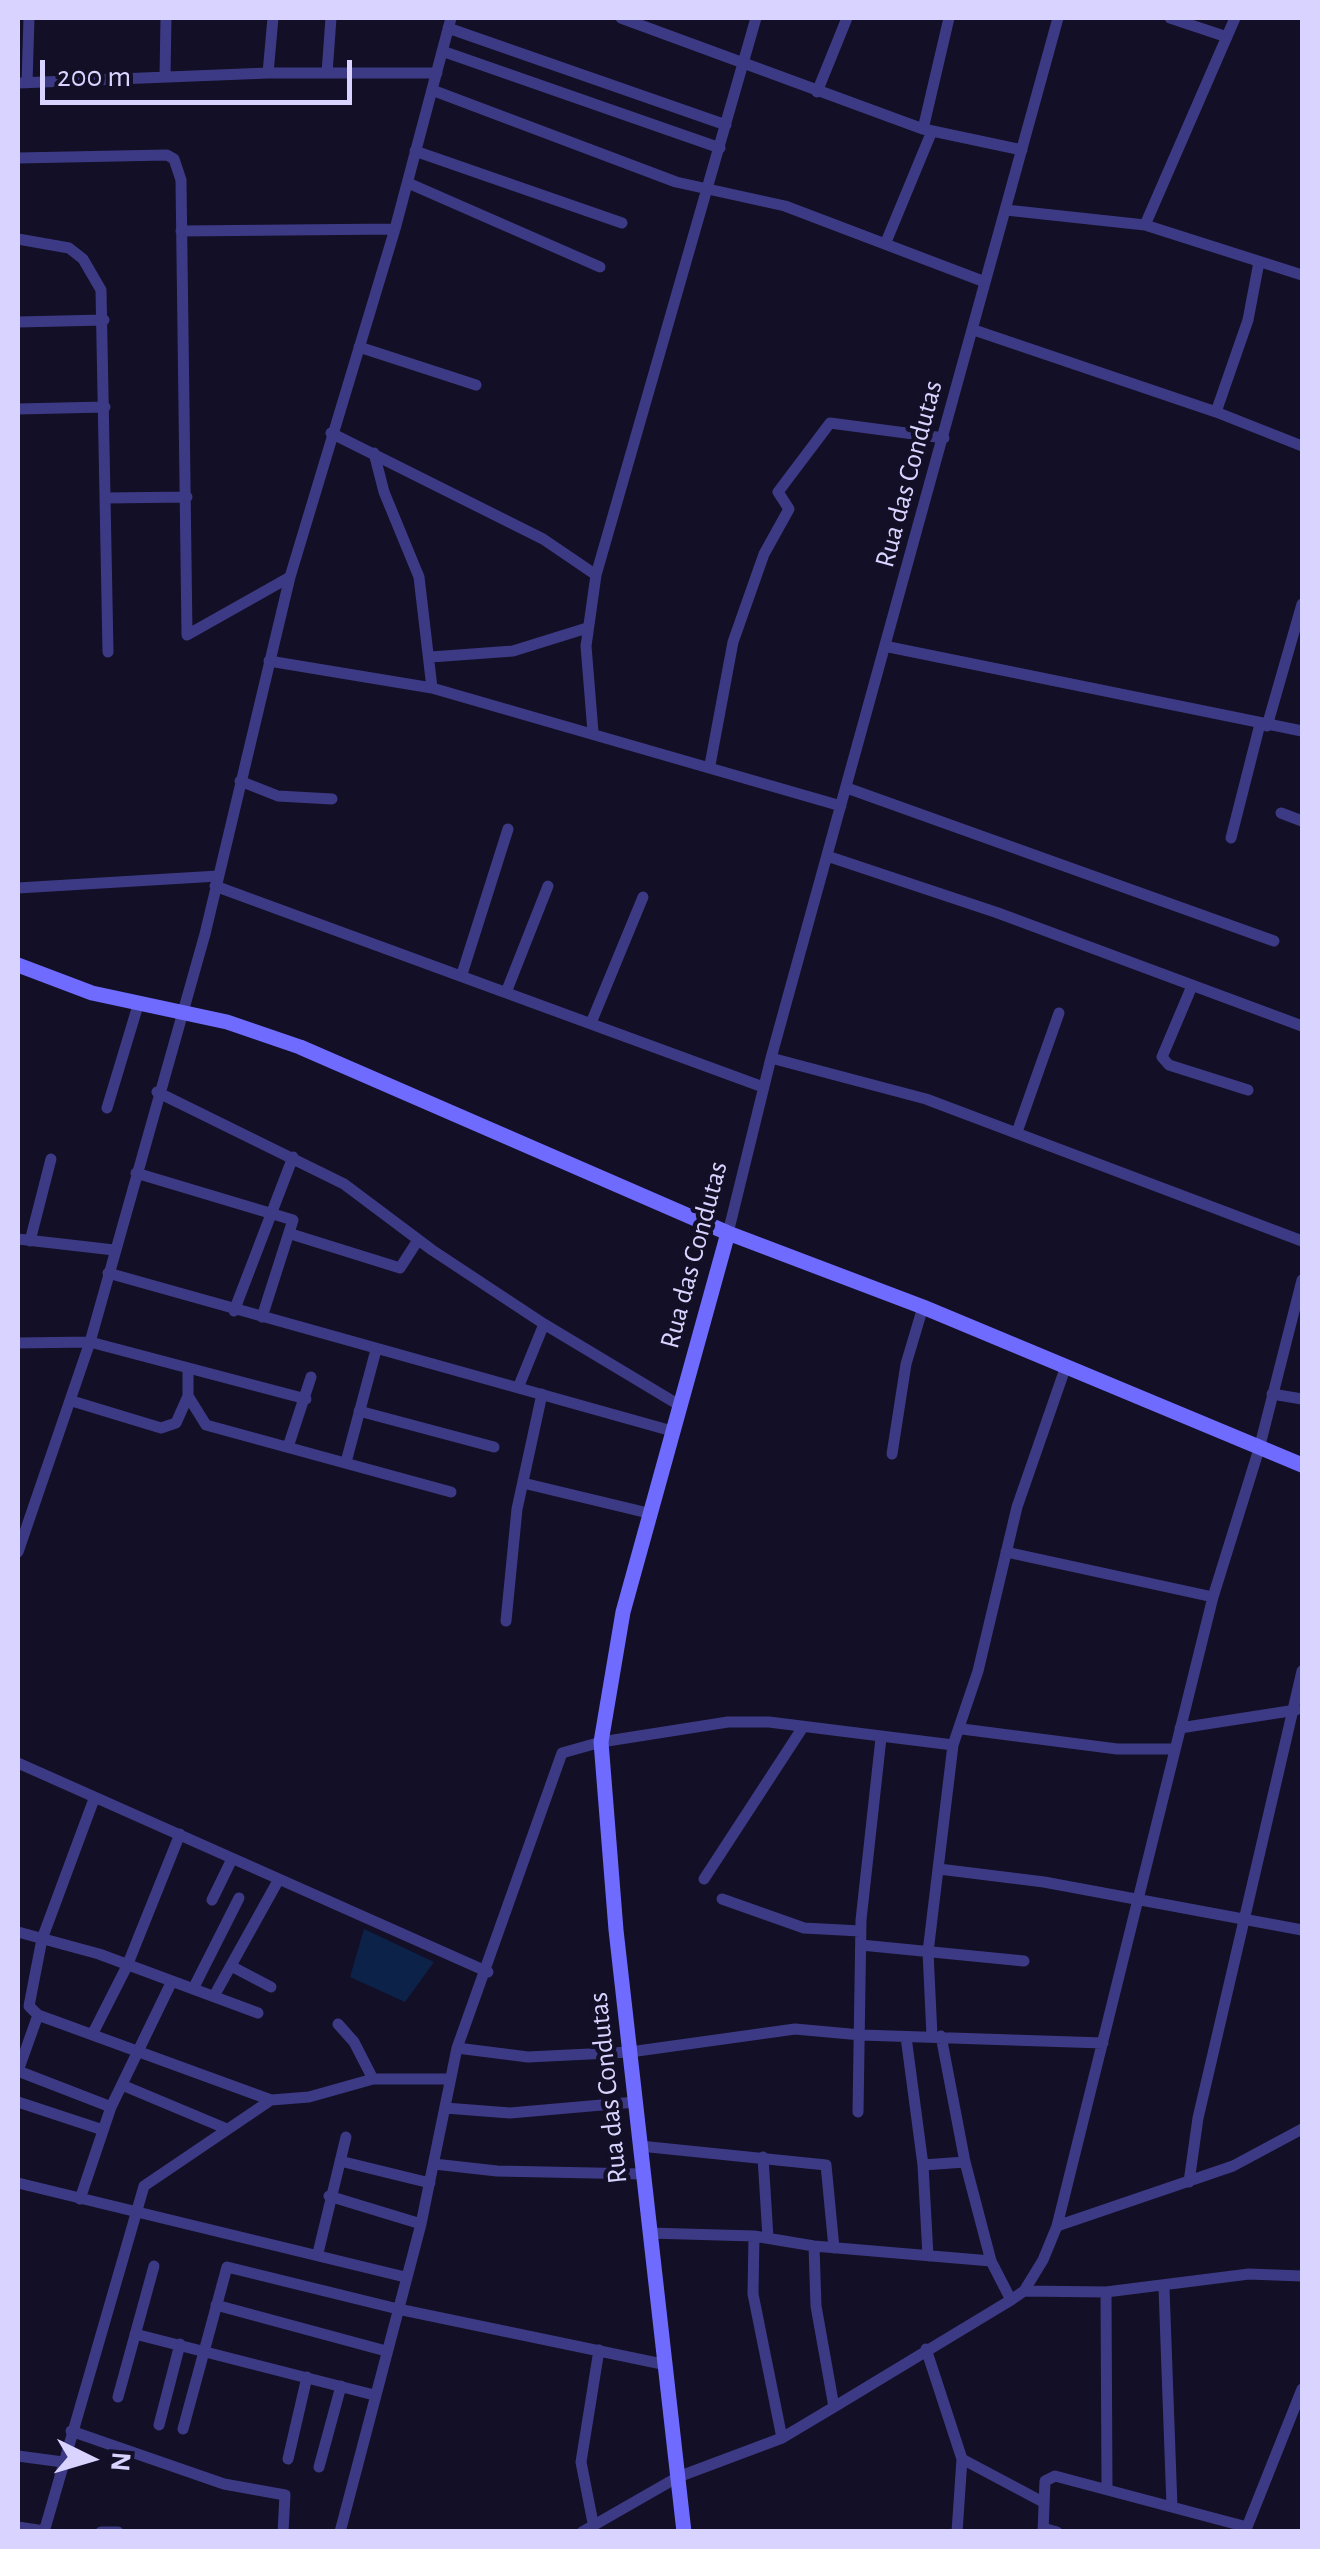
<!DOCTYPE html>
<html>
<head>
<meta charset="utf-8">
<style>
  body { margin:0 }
  #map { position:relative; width:1320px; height:2549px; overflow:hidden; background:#130f26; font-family:"Alegreya Sans",sans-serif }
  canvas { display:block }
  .frame { position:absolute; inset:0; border:20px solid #d9d4ff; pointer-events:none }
  .north { position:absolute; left:40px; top:2409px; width:100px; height:100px; -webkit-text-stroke:8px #130f26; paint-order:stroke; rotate:95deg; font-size:28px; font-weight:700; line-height:40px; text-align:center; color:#d9d4ff }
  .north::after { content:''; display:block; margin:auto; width:35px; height:45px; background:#d9d4ff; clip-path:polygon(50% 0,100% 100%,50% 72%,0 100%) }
  .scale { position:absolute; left:40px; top:60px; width:312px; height:45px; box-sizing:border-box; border:5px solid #d9d4ff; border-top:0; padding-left:12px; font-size:30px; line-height:35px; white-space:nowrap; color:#d9d4ff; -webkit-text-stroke:8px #130f26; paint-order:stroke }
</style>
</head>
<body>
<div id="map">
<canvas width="1320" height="2549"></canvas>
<div class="frame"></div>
<div class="north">N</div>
<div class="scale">200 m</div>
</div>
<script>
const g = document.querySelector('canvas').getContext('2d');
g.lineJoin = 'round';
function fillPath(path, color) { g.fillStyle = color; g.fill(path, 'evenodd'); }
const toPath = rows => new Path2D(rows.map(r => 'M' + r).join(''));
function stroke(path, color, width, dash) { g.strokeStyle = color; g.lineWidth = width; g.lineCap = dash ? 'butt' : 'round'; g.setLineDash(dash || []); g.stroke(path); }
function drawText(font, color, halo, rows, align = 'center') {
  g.font = font + ' "Alegreya Sans",sans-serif'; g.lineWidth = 9; g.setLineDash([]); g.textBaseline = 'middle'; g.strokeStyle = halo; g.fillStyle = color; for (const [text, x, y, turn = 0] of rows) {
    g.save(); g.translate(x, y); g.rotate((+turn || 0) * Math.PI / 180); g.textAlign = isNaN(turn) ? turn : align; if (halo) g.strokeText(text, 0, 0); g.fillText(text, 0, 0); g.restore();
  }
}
const water = toPath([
  [364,1929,434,1962,405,2002,350,1977]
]);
const street = toPath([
  [621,18,923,129,1022,150],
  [1170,18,1227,37],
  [448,28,726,125],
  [442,51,720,148],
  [268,73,273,18],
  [327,73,331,18],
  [165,77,166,18],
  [18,83,268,73,437,73],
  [27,83,29,18],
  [432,90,676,182,785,206,985,282],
  [817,92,847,18],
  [923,129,949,18],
  [415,151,622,223],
  [18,158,167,155,174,159,181,180,187,635,290,577],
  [408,183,600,267],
  [1006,210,1145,225,1302,275],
  [1145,225,1235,18],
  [181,231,395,229],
  [18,239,69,248,83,259,101,290,108,652],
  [886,242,932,131],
  [18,322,104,320],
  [974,330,1216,412,1302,446],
  [359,347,476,385],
  [18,409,105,407],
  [1216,412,1248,320,1259,262],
  [331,433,543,539,596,575],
  [374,453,384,492,419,577,432,688],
  [106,498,187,497],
  [889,647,1302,731],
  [431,657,513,651,587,628],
  [269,661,432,688,841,806],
  [1267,726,1302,604],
  [593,732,586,646,596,575,756,18],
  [710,765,733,642,764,554,789,509,778,492,830,423,944,438],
  [240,781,278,796,332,799],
  [847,788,1274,941],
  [1281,813,1302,821],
  [1231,838,1260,724],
  [827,856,998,913,1302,1026],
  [215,886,763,1087],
  [18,888,218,876],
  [462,974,508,829],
  [1192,986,1162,1057,1169,1065,1248,1090],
  [507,990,548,886],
  [591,1023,643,897],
  [771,1058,926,1099,1302,1241],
  [157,1092,344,1184,432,1250,544,1324,679,1405],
  [107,1108,139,1002],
  [1017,1132,1059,1013],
  [136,1173,293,1220,262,1317],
  [728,1233,771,1058,1058,18],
  [291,1234,400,1268,418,1240],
  [18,1239,114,1250],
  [30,1241,51,1159],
  [108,1273,672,1431],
  [234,1311,293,1157],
  [18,1343,90,1342,306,1399],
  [188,1368,188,1396,206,1425,451,1492],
  [518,1388,544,1324],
  [1272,1394,1302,1399],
  [72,1401,161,1428,176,1423,188,1396],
  [359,1411,494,1447],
  [288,1447,311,1377],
  [892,1454,906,1364,923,1307],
  [346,1462,376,1350],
  [523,1483,648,1513],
  [18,1552,90,1342,205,934,290,577,395,229,451,18],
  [1006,1552,1213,1597],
  [506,1621,517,1509,542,1394],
  [1180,1728,1296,1710],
  [962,1729,1117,1749,1173,1749],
  [18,1763,488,1972],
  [94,1799,42,1939,29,2006,38,2015,271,2100],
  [939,1869,1044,1882,1302,1930],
  [704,1879,803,1727],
  [722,1899,804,1928,860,1931],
  [212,1900,232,1859],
  [18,1932,99,1954,258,2013],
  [861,1945,1024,1961],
  [231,1966,271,1987],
  [193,1989,239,1898],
  [214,1996,279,1879],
  [38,2015,18,2071,111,2107],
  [338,2024,354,2042,373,2079],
  [93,2033,127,1966,180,1834],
  [932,2036,928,1952,953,1745,978,1671,1017,1507,1066,1366],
  [941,2036,965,2162,991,2261,1011,2300],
  [906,2037,923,2165,928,2256],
  [457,2048,528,2057,630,2052,795,2029,861,2035,1103,2043],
  [122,2085,227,2129],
  [18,2102,103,2130],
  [445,2108,510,2113,636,2102],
  [858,2112,861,1920,881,1738],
  [640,2146,826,2165,834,2248],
  [763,2157,768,2238],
  [340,2161,430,2183],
  [434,2164,497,2171,642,2174],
  [923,2165,965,2162],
  [1189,2182,1198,2118,1302,1671],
  [18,2183,405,2277],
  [329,2196,421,2224],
  [80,2199,111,2107,172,1981],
  [1057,2226,1233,2166,1302,2129],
  [649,2233,754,2236,814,2246,991,2261],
  [754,2236,753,2294,782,2438],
  [814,2246,816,2306,834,2407],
  [318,2253,346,2137],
  [1164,2288,1172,2507],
  [1024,2291,1106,2292,1249,2274,1302,2276],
  [1106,2292,1107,2489],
  [216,2305,386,2351],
  [135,2334,374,2395],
  [926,2349,962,2459,957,2532],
  [118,2397,154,2266],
  [159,2425,180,2344],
  [183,2429,227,2267,398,2309,662,2364],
  [71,2431,224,2484,285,2495,283,2532],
  [18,2456,63,2462],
  [288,2459,307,2377],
  [962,2459,1041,2501],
  [319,2467,341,2386],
  [593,2523,581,2462,599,2350],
  [18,2527,44,2531],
  [1043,2528,1057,2532],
  [44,2532,144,2186,271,2100,309,2097,373,2079,450,2079],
  [101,2532,118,2532],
  [340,2532,421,2224,457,2048,562,1753,601,1742,728,1722,769,1722,953,1745],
  [582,2532,678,2477,782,2438,834,2407,1011,2300,1024,2291,1043,2260,1057,2226,1213,1597,1259,1449,1302,1280],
  [1043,2532,1045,2481,1055,2476,1247,2527],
  [1245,2532,1302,2389]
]);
const secondary = toPath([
  [18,965,92,993,227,1022,300,1047,728,1233,923,1307,1302,1465],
  [684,2532,616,1930,601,1742,623,1612,728,1233]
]);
const streetNames = [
  ["Rua das Condutas",909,474,-75],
  ["Rua das Condutas",694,1255,-75],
  ["Rua das Condutas",608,2088,-96]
];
fillPath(water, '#0c2248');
stroke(street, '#3d3a85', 11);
stroke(secondary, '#6f6bff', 15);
drawText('28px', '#d9d4ff', '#130f26', streetNames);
</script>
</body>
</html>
